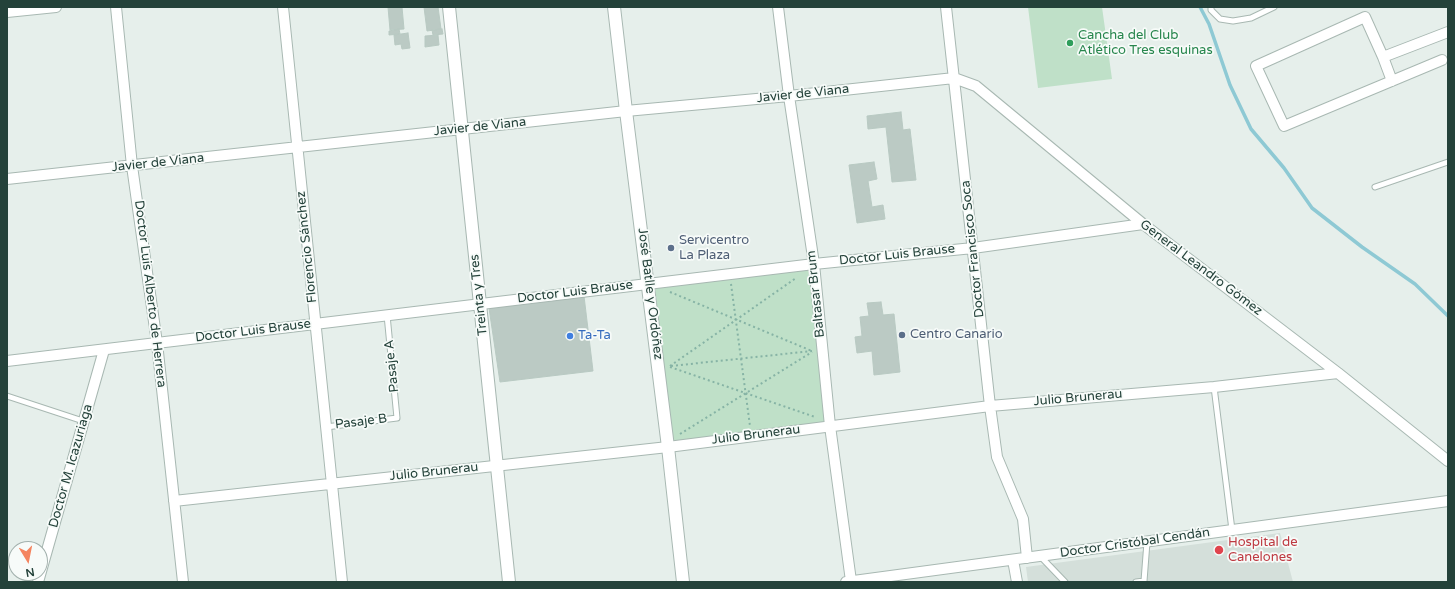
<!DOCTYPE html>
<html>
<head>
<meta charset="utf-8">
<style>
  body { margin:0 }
  #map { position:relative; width:1455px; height:589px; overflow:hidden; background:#e6efeb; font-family:"Varela Round",sans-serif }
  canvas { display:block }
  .frame { position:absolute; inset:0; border:8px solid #24423a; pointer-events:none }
  .north { position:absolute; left:8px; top:541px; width:40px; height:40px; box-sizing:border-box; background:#f7fbf9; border:1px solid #a3b1ad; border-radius:50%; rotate:170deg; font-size:11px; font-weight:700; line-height:16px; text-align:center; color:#24423a }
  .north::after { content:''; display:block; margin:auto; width:14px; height:18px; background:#f4845f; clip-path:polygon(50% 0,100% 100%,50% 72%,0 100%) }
</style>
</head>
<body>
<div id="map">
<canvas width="1455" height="589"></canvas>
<div class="frame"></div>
<div class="north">N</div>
</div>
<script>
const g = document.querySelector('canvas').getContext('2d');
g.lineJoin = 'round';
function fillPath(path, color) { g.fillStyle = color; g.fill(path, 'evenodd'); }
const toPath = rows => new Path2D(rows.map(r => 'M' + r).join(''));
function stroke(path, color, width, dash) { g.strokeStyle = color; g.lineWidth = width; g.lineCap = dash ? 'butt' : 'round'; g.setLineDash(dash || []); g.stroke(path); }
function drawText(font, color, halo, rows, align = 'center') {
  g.font = font + ' "Varela Round",sans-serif'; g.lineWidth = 3.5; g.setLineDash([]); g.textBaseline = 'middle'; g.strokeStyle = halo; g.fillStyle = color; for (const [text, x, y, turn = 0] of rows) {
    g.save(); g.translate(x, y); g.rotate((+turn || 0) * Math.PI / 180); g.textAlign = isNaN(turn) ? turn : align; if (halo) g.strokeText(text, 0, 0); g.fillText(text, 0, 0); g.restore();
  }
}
const built = toPath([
  [1280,533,1293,582,1028,582,1026,567]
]);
const green = toPath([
  [1028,7,1102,7,1112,79,1038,88],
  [808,268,827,423,673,441,655,287]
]);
const stream = toPath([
  [1200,7,1209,24,1230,85,1251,129,1284,168,1312,208,1362,247,1415,284,1448,316]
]);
const building = toPath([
  [388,7,402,7,404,29,390,30,388,7],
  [424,7,438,7,441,29,427,31,424,7],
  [399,29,400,34,389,35,389,31,399,29],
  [442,29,443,34,433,35,432,30,442,29],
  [408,33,410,48,402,49,401,44,395,45,394,35,408,33],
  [438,35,439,45,425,47,425,36,438,35],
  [901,112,903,130,910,129,916,180,892,182,886,127,868,129,867,116,901,112],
  [874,162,877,179,868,181,872,207,883,205,885,219,857,223,849,165,874,162],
  [584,296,593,371,500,382,489,308,584,296],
  [881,302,883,315,894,314,900,372,874,375,872,351,857,353,855,337,862,336,860,317,869,316,867,303,881,302]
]);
const path = toPath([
  [731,284,750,426],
  [670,292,812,351],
  [670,366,796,278],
  [671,366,812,351],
  [670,367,815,417],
  [680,434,812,352]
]);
const service = toPath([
  [1211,7,1211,10,1220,19,1233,21,1251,18,1274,7],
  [1375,187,1448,162],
  [1214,387,1232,530],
  [7,396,83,421],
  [326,427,397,418,387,315],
  [1041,557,1065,582],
  [1136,582,1144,581,1147,542]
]);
const minor = toPath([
  [116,7,132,166,157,343,183,582],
  [283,7,342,582],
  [778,7,789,96,814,264,830,426,851,581],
  [946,7,990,406,997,457,1023,519,1027,558],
  [7,12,56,7],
  [1383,57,1392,81],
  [1442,60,1284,126,1256,66,1365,17,1383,57,1448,32],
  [7,179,626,111,789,96,954,78,976,86,1143,224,1338,373,1448,461],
  [7,361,814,264,973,248,1143,224],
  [174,501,668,447,990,406,1214,387,1338,373],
  [1013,560,1017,582],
  [38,582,104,350],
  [846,582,1448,501]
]);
const tertiary = toPath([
  [449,7,509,582],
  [614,7,626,111,668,447,683,582]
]);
const markers = [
  [1070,43,4,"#2e9e5b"],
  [671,248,4,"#5c6f8a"],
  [902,335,4,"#5c6f8a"],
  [570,336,4,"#3f7fe0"],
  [1219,550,5,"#e0444e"]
];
const leisureNames = [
  ["Cancha del Club",1078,36],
  ["Atlético Tres esquinas",1078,51]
];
const streetNames = [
  ["Javier de Viana",803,94,-6],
  ["Javier de Viana",480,127,-6],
  ["Javier de Viana",158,163,-6],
  ["Florencio Sánchez",307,247,-96],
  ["Doctor Francisco Soca",973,249,-96],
  ["Doctor Luis Brause",897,255,-6],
  ["General Leandro Gómez",1201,268,37],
  ["Doctor Luis Brause",575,292,-7],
  ["Doctor Luis Alberto de Herrera",150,294,83],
  ["José Batlle y Ordóñez",650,294,83],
  ["Baltasar Brum",816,294,-96],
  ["Treinta y Tres",479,295,-96],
  ["Doctor Luis Brause",253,331,-7],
  ["Pasaje A",392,366,-96],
  ["Julio Brunerau",1078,398,-5],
  ["Pasaje B",361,422,-7],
  ["Julio Brunerau",756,435,-7],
  ["Doctor M. Icazuriaga",71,466,-74],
  ["Julio Brunerau",434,472,-6],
  ["Doctor Cristóbal Cendán",1135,543,-8]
];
const serviceNames = [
  ["Servicentro",679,241],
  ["La Plaza",679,256],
  ["Centro Canario",910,335]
];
const shopNames = [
  ["Ta-Ta",578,336]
];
const healthNames = [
  ["Hospital de",1228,543],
  ["Canelones",1228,558]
];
fillPath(built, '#d4dfda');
fillPath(green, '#bfe0c8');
stroke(stream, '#8ec9d4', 3.5);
fillPath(building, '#bbcac4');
stroke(building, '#b8c9c2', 1);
stroke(service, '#a8b8b2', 7);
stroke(minor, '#a8b8b2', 12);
stroke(tertiary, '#a8b8b2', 14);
stroke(path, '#86b3a5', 2, [2, 3]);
stroke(service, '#fff', 5);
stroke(minor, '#fff', 10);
stroke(tertiary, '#fff', 12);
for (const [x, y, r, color] of markers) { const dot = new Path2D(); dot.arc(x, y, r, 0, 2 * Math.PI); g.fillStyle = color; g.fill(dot); stroke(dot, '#f7fbf9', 1.5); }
drawText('13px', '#27864d', '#f7fbf9', leisureNames, 'left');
drawText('13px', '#24423a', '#f7fbf9', streetNames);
drawText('13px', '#4e5e75', '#f7fbf9', serviceNames, 'left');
drawText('13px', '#366cbe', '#f7fbf9', shopNames, 'left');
drawText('13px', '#be3a42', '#f7fbf9', healthNames, 'left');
</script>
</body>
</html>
